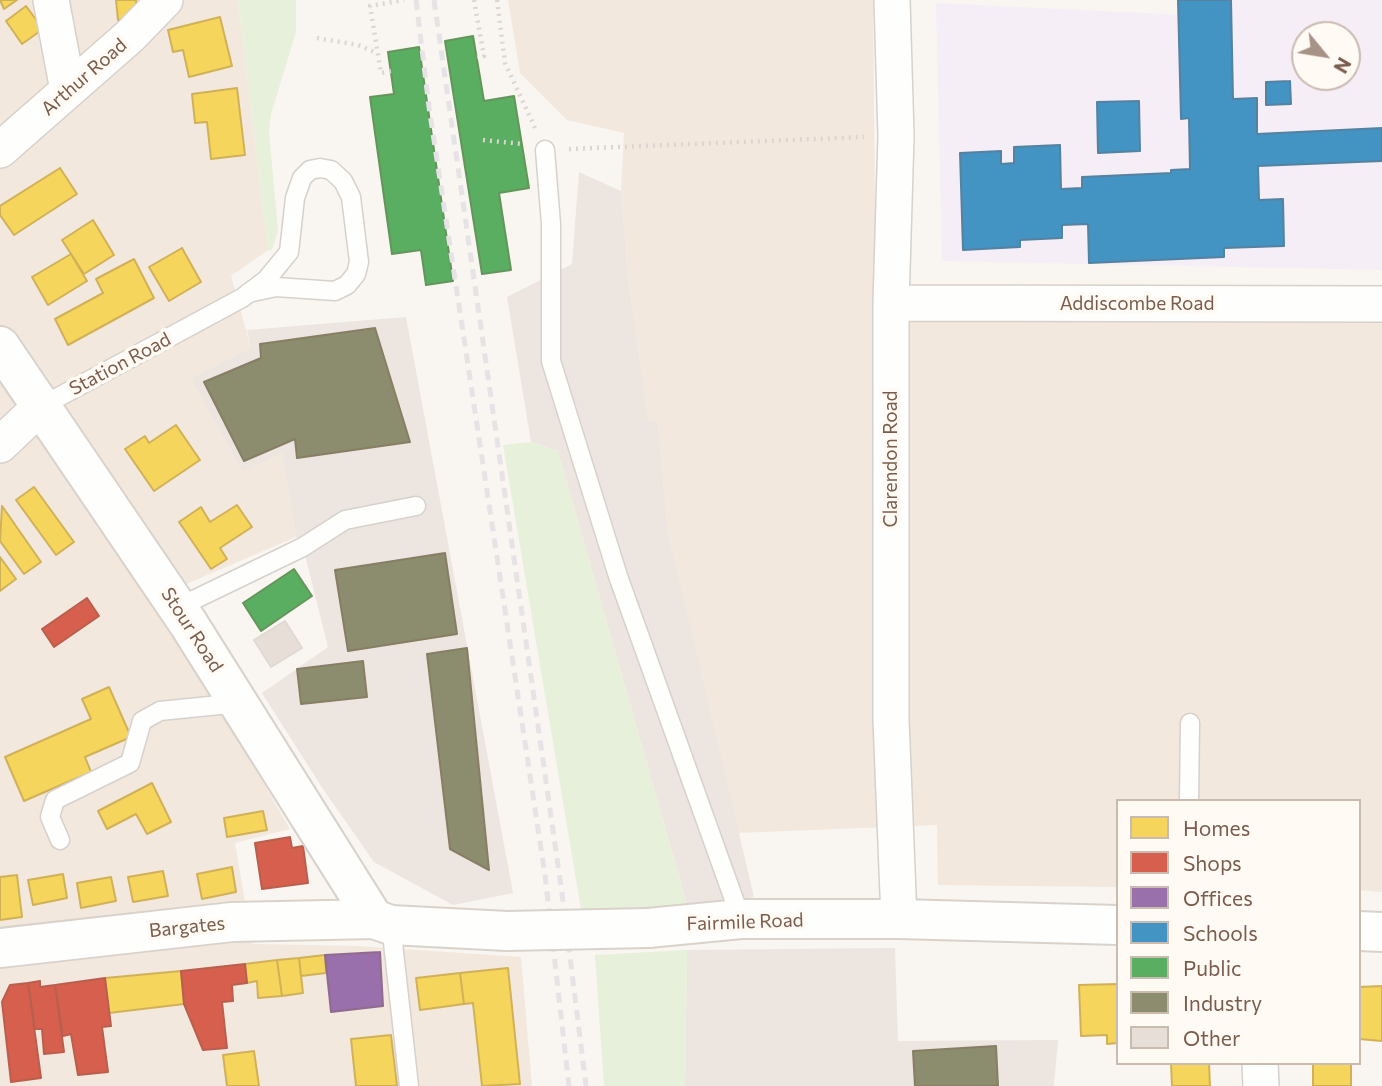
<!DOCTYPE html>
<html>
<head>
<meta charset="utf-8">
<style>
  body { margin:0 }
  #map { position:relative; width:1382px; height:1086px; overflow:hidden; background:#f9f5f0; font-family:Commissioner,sans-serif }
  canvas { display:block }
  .legend { position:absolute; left:1116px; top:799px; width:245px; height:266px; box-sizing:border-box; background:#fffaf3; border:2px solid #cabbb1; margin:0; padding:9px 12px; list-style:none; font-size:21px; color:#7a5c4d }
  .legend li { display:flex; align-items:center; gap:14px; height:35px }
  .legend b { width:35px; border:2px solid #cabbb1 }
  .north { position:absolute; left:1291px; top:21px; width:70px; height:70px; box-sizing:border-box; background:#fffaf3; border:2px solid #cabbb1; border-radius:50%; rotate:120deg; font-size:19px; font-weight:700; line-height:28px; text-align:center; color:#7a5c4d }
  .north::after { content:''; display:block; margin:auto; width:24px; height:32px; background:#a69286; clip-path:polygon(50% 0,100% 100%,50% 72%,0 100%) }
</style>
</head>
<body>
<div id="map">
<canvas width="1382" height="1086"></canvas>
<ul class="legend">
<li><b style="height:19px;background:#f6d55c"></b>Homes</li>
<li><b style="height:19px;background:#d6604d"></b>Shops</li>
<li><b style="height:19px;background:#9970ab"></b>Offices</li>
<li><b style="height:19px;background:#4393c3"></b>Schools</li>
<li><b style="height:19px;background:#5aae61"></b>Public</li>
<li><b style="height:19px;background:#8c8c6e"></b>Industry</li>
<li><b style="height:19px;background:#e6ded7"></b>Other</li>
</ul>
<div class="north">N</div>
</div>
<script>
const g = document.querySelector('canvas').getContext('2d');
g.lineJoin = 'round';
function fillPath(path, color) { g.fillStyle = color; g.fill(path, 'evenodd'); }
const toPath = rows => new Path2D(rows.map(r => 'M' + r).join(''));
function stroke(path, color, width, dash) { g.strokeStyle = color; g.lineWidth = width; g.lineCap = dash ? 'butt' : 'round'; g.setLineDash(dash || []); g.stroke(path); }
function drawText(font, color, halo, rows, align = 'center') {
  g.font = font + ' Commissioner,sans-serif'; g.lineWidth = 7; g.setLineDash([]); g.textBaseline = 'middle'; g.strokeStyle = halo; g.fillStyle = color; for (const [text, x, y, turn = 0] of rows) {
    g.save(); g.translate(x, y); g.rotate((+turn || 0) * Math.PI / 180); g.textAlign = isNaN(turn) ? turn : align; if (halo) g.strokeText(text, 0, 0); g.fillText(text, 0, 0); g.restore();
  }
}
const residential = toPath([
  [0,0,238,0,268,250,231,276,251,348,191,378,282,452,296,537,156,597,290,829,235,843,252,944,358,946,521,957,532,1086,0,1086],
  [508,0,873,0,876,306,1382,305,1382,892,1359,890,1359,801,1118,801,1118,887,938,885,937,825,737,833,668,533,658,422,648,421,628,277,621,191,624,133,567,120,520,73]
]);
const industrial = toPath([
  [579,172,621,191,628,277,648,420,658,422,668,533,754,897,689,911,558,451,531,442,507,297,572,264],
  [406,317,513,893,453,905,374,862,323,789,262,693,328,647,303,547,296,537,282,453,243,471,191,378,251,348,247,330],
  [895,948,898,1041,1058,1040,1054,1086,685,1086,687,950]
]);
const education = toPath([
  [1186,0,1382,0,1382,270,942,261,936,3,1186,15],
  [1305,35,1347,35,1347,77,1305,77]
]);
const green = toPath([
  [238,0,296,0,296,32,271,114,269,132,278,231,272,250,268,250],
  [531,442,558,451,689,911,581,909,503,445],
  [687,950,685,1086,604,1086,595,955]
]);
const homes = toPath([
  [0,0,17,0,4,9,0,0],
  [116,0,136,0,138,17,118,20,116,0],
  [26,6,43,29,22,44,6,21,26,6],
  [220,17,232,66,189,77,183,50,173,52,168,30,220,17],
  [237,88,245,155,211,159,207,122,195,123,192,94,237,88],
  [60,168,77,194,14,235,0,215,0,206,60,168],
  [93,220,114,255,84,274,62,240,93,220],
  [182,248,201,282,169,301,149,267,182,248],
  [71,254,87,281,48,305,32,277,71,254],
  [134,259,154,298,68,345,55,319,103,293,96,279,134,259],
  [176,425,200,460,154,491,125,449,145,436,149,443,176,425],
  [34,487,74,542,56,555,16,500,34,487],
  [237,505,252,527,220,548,227,559,211,569,179,522,201,507,210,522,237,505],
  [2,506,41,562,24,574,0,541,2,506],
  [0,557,16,579,0,591,0,557],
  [109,687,131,737,85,757,91,772,24,801,5,757,91,719,82,699,109,687],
  [152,783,171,822,147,834,136,814,107,829,98,811,152,783],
  [263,811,267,830,227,837,224,818,263,811],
  [232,867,236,892,202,899,197,874,232,867],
  [163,871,168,896,133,902,128,877,163,871],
  [63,874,67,898,33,905,28,880,63,874],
  [17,875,22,917,0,920,0,877,17,875],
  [111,877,116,901,81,908,77,883,111,877],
  [325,955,326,973,301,976,299,958,325,955],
  [299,958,303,993,282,996,277,960,299,958],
  [277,960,282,996,258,998,257,981,247,983,245,964,277,960],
  [508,968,520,1084,482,1086,473,1003,464,1004,460,973,508,968],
  [181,971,184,1004,109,1013,105,978,181,971],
  [460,973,464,1004,420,1010,416,978,460,973],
  [1118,984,1118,1043,1107,1044,1107,1035,1081,1036,1079,985,1118,984],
  [1382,986,1382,1041,1359,1039,1359,987,1382,986],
  [391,1035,397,1086,356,1086,351,1039,391,1035],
  [254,1051,259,1086,227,1086,223,1055,254,1051],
  [1171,1063,1209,1063,1210,1086,1172,1086,1171,1063],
  [1313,1063,1351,1063,1351,1086,1313,1086,1313,1063]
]);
const shops = toPath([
  [87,598,99,616,54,647,42,629,87,598],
  [290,837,292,848,303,846,308,883,262,889,255,843,290,837],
  [245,964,247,983,232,985,233,1001,222,1002,227,1048,203,1050,184,1004,181,971,245,964],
  [105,978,111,1026,102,1027,108,1072,78,1075,71,1034,63,1036,55,985,105,978],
  [40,981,40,987,55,985,64,1052,44,1054,42,1029,35,1029,28,983,40,981],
  [28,983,41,1078,11,1082,2,1002,10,985,28,983]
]);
const offices = toPath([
  [380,952,383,1006,331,1012,325,955,380,952]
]);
const schools = toPath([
  [1178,0,1231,0,1233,99,1257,98,1257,134,1382,128,1382,161,1258,166,1259,200,1283,199,1284,246,1224,248,1224,257,1089,263,1088,224,1062,225,1062,238,1020,240,1020,247,963,250,960,153,1001,151,1001,164,1014,163,1014,147,1060,145,1061,189,1082,188,1082,177,1171,173,1171,170,1190,169,1189,118,1181,119,1178,0],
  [1290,81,1291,104,1266,105,1266,82,1290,81],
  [1139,101,1140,151,1098,153,1097,102,1139,101]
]);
const public = toPath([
  [473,36,484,101,514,96,529,188,499,193,511,270,482,274,445,41,473,36],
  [419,47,453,281,426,285,421,250,392,254,370,97,394,94,388,52,419,47],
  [294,569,312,596,261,631,243,603,294,569]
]);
const industry = toPath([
  [375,328,410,442,297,458,295,439,244,461,204,382,261,358,260,344,375,328],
  [445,553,457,634,348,651,335,570,445,553],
  [467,648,489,870,450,849,427,654,467,648],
  [363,661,367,697,301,704,297,669,363,661],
  [996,1046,998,1086,915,1086,913,1051,996,1046]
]);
const building = toPath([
  [285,621,302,648,271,667,254,640,285,621]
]);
const path = toPath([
  [474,0,484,56,477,57],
  [497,0,505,63,536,130],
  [317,38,358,45,377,53],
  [391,71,381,73,370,6,404,0],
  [483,140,522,144],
  [569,149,864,137]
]);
const lane = toPath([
  [545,150,551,224,551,361,618,576,741,919],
  [40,407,242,298,266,280,289,252,295,198,302,178,310,170,320,168,331,170,343,181,351,197,359,262,356,274,347,285,335,291,276,287,248,293],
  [177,608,303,547,345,520,416,506],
  [1189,801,1190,723],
  [60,840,50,817,55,800,130,763,142,721,160,711,239,703],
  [391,925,409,1086]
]);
const street = toPath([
  [51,0,68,90],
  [892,0,896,136,891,303,891,720,899,919],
  [0,150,130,36,165,0],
  [891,303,1382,304],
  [0,445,40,407],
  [1260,1063,1261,1086]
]);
const secondary = toPath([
  [0,346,188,623,374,919],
  [648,928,741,919,899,919,1118,925],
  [1359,931,1382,932],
  [0,948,232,922,374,919,391,925,507,931]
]);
const rail = toPath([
  [416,0,429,107,545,875,569,1086],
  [434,0,562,893,586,1086]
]);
const secondaryBridge = toPath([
  [507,931,648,928]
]);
const streetNames = [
  ["Arthur Road",84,77,-41],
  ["Addiscombe Road",1137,304],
  ["Station Road",120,364,-28],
  ["Clarendon Road",891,459,-90],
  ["Stour Road",192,630,57],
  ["Fairmile Road",745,922,-2],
  ["Bargates",187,927,-6]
];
fillPath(residential, '#f2e8de');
fillPath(industrial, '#ede5e0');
fillPath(education, '#f6eef6');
fillPath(green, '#e7f0db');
fillPath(homes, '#f6d55c');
stroke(homes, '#d1b158', 2);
fillPath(shops, '#d6604d');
stroke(shops, '#ba5f4d', 2);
fillPath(offices, '#9970ab');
stroke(offices, '#906a8f', 2);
fillPath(schools, '#4393c3');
stroke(schools, '#5482a0', 2);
fillPath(public, '#5aae61');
stroke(public, '#64955b', 2);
fillPath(industry, '#8c8c6e');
stroke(industry, '#877e64', 2);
fillPath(building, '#e6ded7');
stroke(building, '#e2d8d2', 2);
stroke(lane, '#d7d1cb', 21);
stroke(street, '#d7d1cb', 38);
stroke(secondary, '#d9d2cb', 42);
stroke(path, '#dcd5d0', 4.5, [2, 5]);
stroke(lane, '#fefefd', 18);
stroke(street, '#fefefd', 35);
stroke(secondary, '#fefefd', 38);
stroke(rail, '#e6e3e7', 5, [10, 7]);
stroke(secondaryBridge, '#d9d2cb', 42, []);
stroke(secondaryBridge, '#fefefd', 38);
drawText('19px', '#7a5c4d', '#fffaf3', streetNames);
</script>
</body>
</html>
